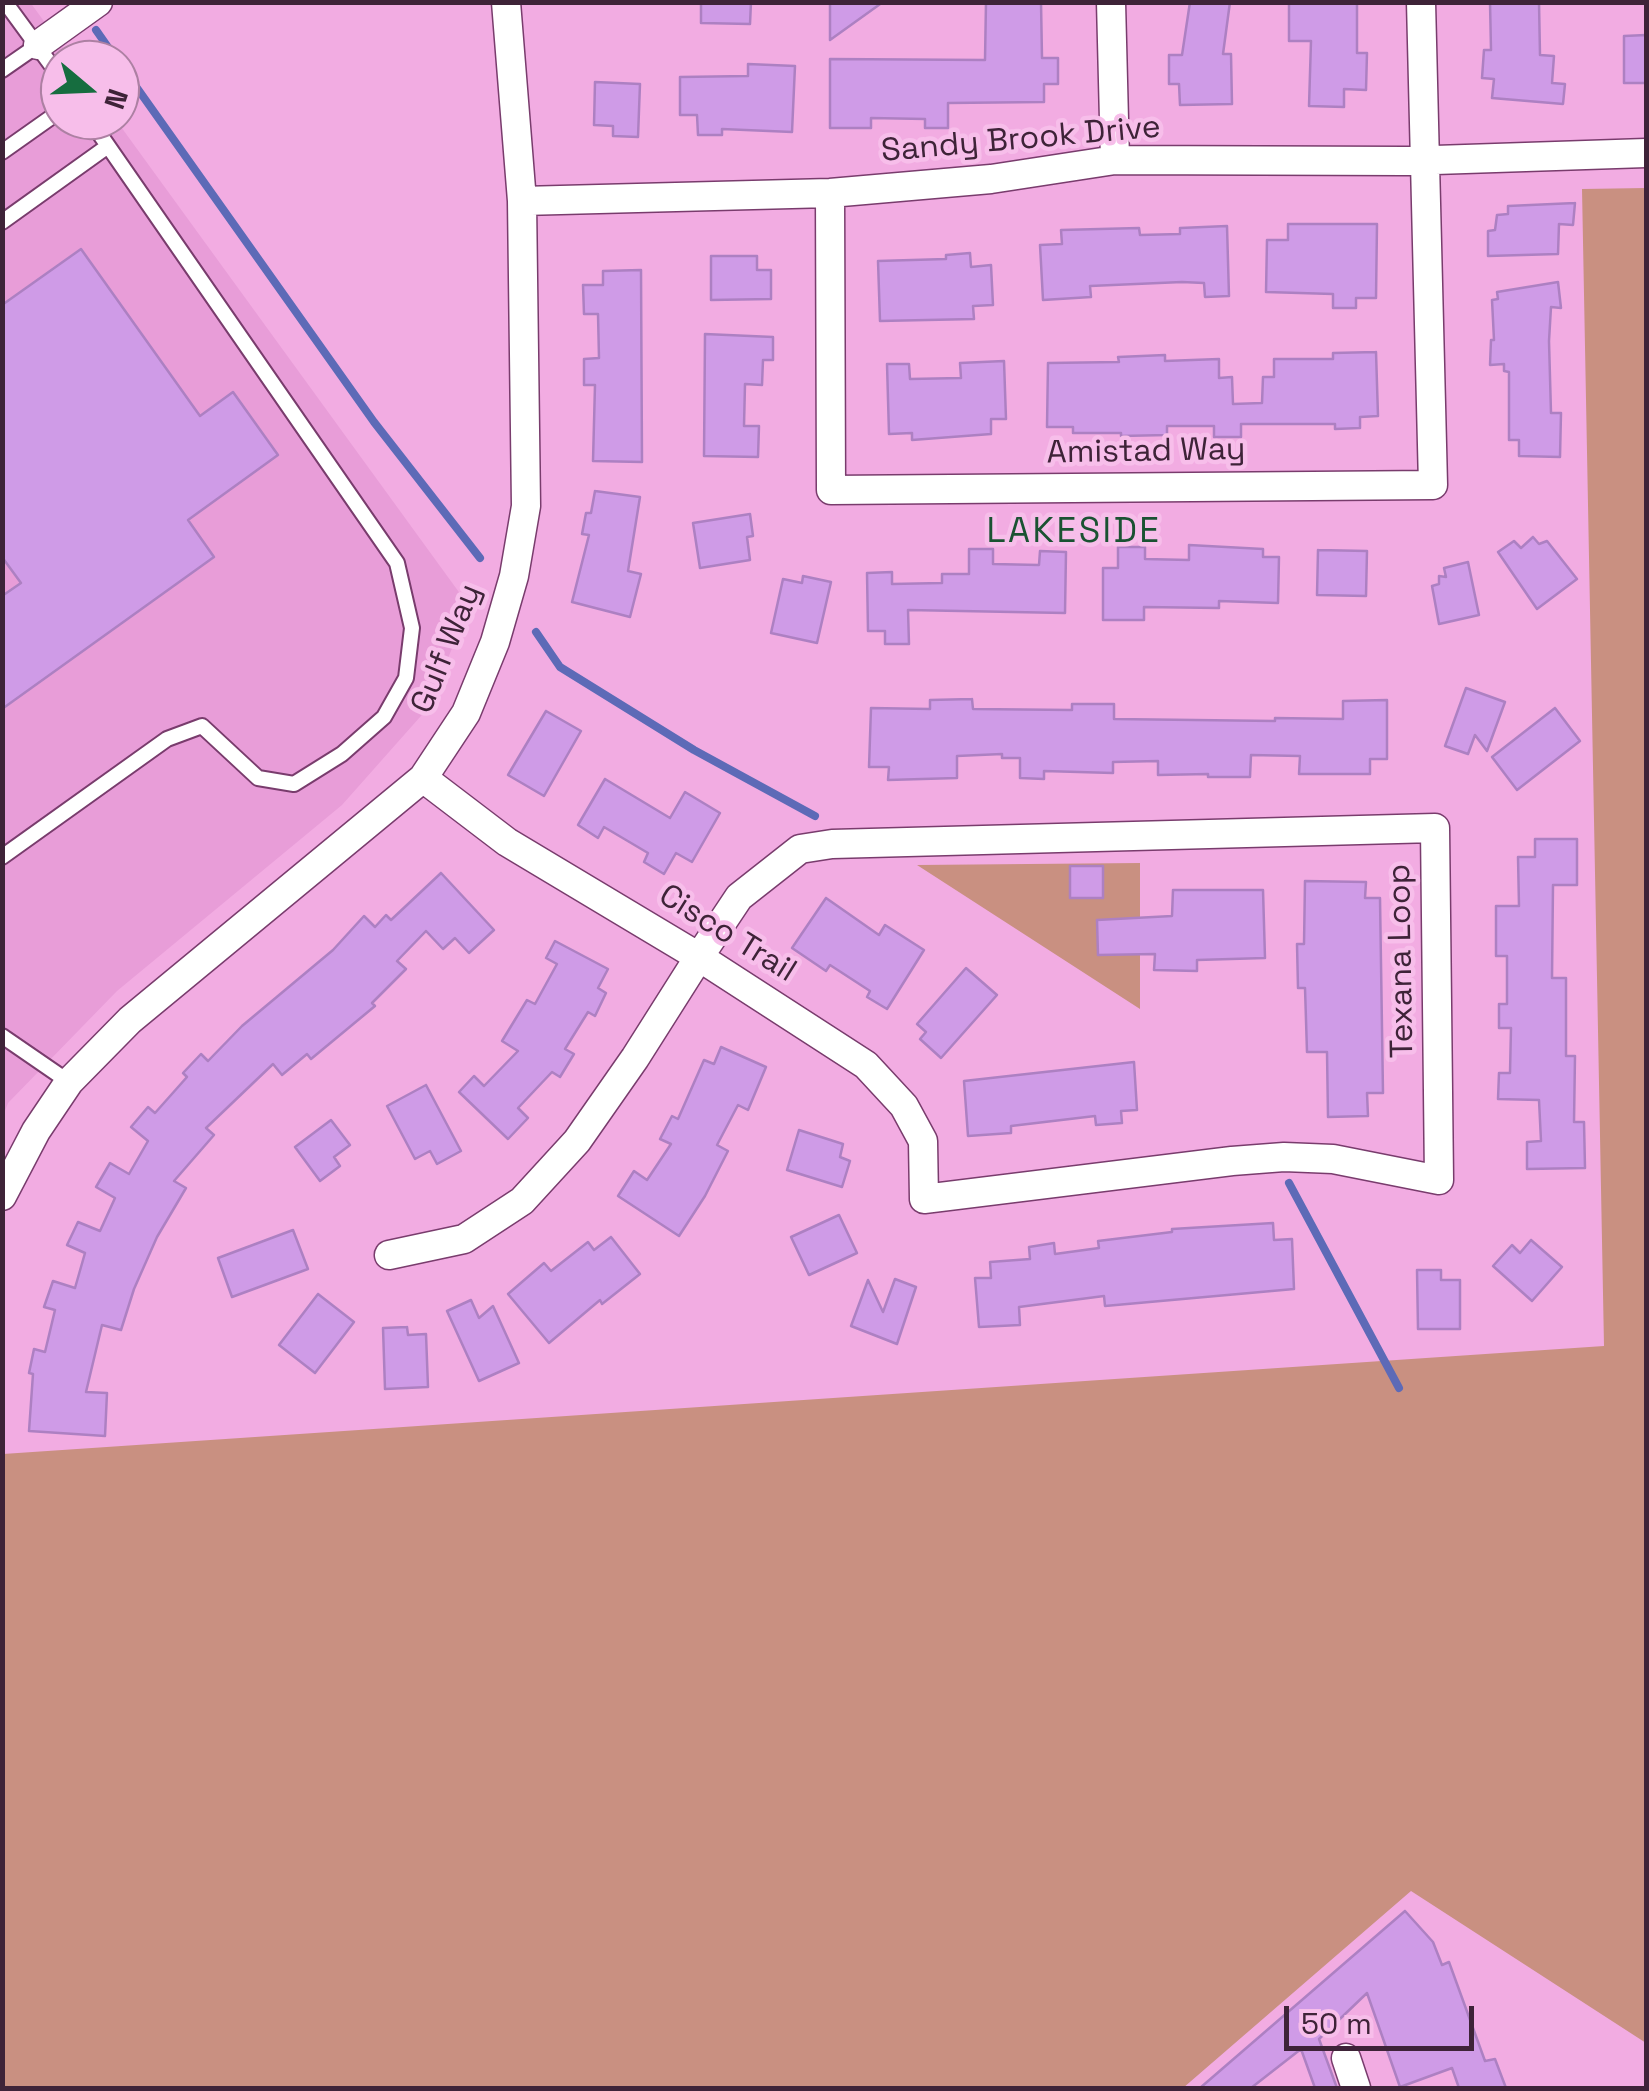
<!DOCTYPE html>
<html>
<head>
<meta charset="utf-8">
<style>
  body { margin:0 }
  #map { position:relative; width:1649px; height:2091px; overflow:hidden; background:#f2ace2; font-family:"Space Grotesk",sans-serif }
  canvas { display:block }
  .frame { position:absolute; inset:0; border:5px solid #3e2338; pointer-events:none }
  .north { position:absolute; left:40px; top:40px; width:100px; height:100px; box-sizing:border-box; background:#f7beea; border:2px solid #ad80a3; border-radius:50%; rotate:109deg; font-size:28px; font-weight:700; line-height:40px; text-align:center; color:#3e2338 }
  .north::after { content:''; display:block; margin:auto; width:35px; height:45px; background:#166d3f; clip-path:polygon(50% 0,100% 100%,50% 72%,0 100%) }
  .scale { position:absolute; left:1284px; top:2006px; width:190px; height:45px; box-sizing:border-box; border:5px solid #3e2338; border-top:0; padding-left:12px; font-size:30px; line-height:35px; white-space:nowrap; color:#3e2338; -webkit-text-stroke:8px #f7beea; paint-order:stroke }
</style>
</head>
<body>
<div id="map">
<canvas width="1649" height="2091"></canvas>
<div class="frame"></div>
<div class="north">N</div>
<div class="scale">50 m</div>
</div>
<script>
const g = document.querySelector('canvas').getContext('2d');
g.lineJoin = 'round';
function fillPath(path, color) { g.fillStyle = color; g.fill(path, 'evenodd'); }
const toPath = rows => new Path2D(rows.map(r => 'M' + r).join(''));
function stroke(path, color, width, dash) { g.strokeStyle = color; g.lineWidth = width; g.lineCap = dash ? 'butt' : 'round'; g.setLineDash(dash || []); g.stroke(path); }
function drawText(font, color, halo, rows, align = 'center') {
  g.font = font + ' "Space Grotesk",sans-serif'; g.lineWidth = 9; g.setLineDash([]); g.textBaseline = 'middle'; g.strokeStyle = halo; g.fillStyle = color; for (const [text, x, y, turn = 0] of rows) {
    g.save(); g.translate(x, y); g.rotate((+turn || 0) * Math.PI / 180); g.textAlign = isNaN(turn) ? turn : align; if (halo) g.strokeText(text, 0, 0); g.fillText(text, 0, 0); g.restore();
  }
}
const built = toPath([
  [30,2,72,60,60,60,60,120,116,120,469,606,428,708,342,805,117,991,8,1103,3,1116,2,3]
]);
const green = toPath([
  [1646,188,1646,2043,1411,1891,1183,2088,3,2088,3,1454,1604,1346,1582,189],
  [1140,863,1140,1009,917,865]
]);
const stream = toPath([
  [96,30,117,60],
  [120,64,374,422,480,558],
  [536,632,560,667,694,750,815,816],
  [1289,1183,1399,1388]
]);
const building = toPath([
  [701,2,751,2,750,24,701,23,701,2],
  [830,2,883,2,830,40,830,2],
  [986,2,1041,2,1042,58,1058,58,1058,84,1044,84,1044,102,948,103,948,128,925,128,925,119,871,118,871,128,830,128,830,59,985,60,986,2],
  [1190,2,1230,2,1223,54,1231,54,1232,104,1180,105,1179,84,1169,84,1169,55,1182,55,1190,2],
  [1289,2,1357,2,1357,53,1367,53,1366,90,1344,89,1344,107,1309,106,1311,41,1289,41,1289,2],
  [1490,2,1539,2,1540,55,1554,56,1552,83,1565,84,1563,104,1492,98,1494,79,1482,78,1484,50,1491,50,1490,2],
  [1646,35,1646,83,1624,83,1624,36,1646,35],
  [748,64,795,66,792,132,722,129,722,135,698,135,697,115,680,115,680,77,748,76,748,64],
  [595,82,640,84,638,137,613,136,613,126,594,125,595,82],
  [1575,203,1573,225,1559,224,1558,254,1488,256,1488,231,1495,230,1497,215,1508,214,1508,206,1575,203],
  [1288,224,1377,224,1376,298,1356,298,1356,308,1333,308,1333,294,1266,292,1267,240,1288,240,1288,224],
  [1227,226,1229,296,1205,297,1204,283,1182,282,1090,286,1091,297,1043,300,1040,245,1062,244,1061,230,1139,228,1140,235,1180,234,1180,228,1227,226],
  [81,249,200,416,233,392,278,455,188,520,214,557,2,709,2,596,21,583,2,557,2,305,81,249],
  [970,253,971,267,991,265,993,305,973,306,974,319,880,321,878,261,946,259,946,255,970,253],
  [711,256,757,256,757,270,771,270,771,299,711,300,711,256],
  [641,270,642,462,593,461,595,385,584,385,584,359,599,358,598,314,584,314,583,285,603,285,603,271,641,270],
  [1558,282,1561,308,1551,307,1549,341,1551,413,1561,413,1560,457,1519,456,1519,440,1509,440,1509,372,1504,371,1504,364,1490,365,1491,340,1494,340,1492,300,1498,299,1497,292,1558,282],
  [705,334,773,337,773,360,763,360,762,385,745,384,744,426,759,426,758,457,704,456,705,334],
  [1376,352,1378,416,1360,417,1360,428,1335,429,1335,424,1241,424,1241,437,1214,437,1214,426,1167,426,1167,435,1121,436,1121,433,1073,433,1073,427,1047,427,1048,363,1119,362,1118,357,1165,355,1165,361,1219,359,1219,378,1232,377,1233,404,1262,403,1263,377,1274,377,1274,359,1333,359,1333,353,1376,352],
  [1004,361,1006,419,991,419,991,434,912,440,912,433,889,434,887,364,909,364,910,379,961,378,960,363,1004,361],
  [595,491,640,497,628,571,641,574,630,617,572,602,589,535,582,534,586,513,591,513,595,491],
  [750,514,753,536,747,537,750,560,700,568,693,523,750,514],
  [1533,537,1539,544,1547,541,1577,579,1537,609,1498,552,1514,541,1521,548,1533,537],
  [1189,545,1263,549,1263,557,1279,557,1278,603,1219,601,1219,608,1144,607,1144,620,1103,620,1103,568,1118,568,1118,547,1145,547,1145,559,1189,560,1189,545],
  [969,549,993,549,993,564,1039,565,1040,551,1066,552,1065,613,908,610,909,644,885,644,885,631,868,631,867,573,892,572,892,584,942,583,942,574,969,574,969,549],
  [1318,550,1367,551,1366,596,1317,595,1318,550],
  [1468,562,1479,615,1439,624,1432,586,1439,584,1439,576,1446,577,1444,568,1468,562],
  [803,576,831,582,817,643,771,633,783,579,802,583,803,576],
  [1466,688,1505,702,1487,751,1475,735,1468,754,1445,746,1466,688],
  [972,699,973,709,1072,710,1072,704,1114,704,1114,719,1275,721,1275,718,1343,719,1343,701,1387,700,1387,759,1370,759,1370,774,1299,774,1300,756,1251,755,1250,777,1208,777,1208,774,1158,775,1158,761,1113,762,1113,773,1044,771,1044,779,1020,778,1020,758,1002,758,1002,754,957,756,957,778,888,780,889,767,869,767,871,708,930,709,930,700,972,699],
  [1555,708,1580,741,1517,790,1492,757,1555,708],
  [546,711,581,731,544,796,508,775,546,711],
  [605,779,670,818,685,792,720,813,692,862,676,853,664,874,644,862,648,853,604,827,598,838,578,825,605,779],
  [1535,839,1577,839,1577,885,1553,885,1552,978,1566,978,1566,1056,1575,1056,1574,1122,1584,1122,1585,1168,1527,1169,1527,1142,1541,1141,1539,1100,1498,1099,1499,1073,1510,1073,1511,1028,1499,1028,1499,1004,1507,1004,1507,956,1496,956,1496,906,1519,906,1518,857,1535,857,1535,839],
  [1070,866,1103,866,1103,898,1070,898,1070,866],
  [441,873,494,930,469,953,455,938,443,949,426,931,397,961,406,969,372,1003,375,1006,311,1059,307,1054,282,1075,273,1064,206,1128,214,1135,174,1181,186,1188,157,1237,134,1289,121,1330,102,1325,86,1392,107,1393,105,1436,29,1431,33,1374,29,1373,34,1349,45,1352,55,1310,44,1307,53,1281,75,1288,85,1253,67,1245,78,1222,100,1231,115,1198,96,1187,110,1163,129,1174,148,1141,131,1127,148,1107,155,1113,187,1077,183,1073,201,1054,208,1061,242,1026,333,950,364,916,375,927,386,915,391,920,441,873],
  [1305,881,1366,882,1365,898,1380,898,1383,1093,1367,1093,1368,1116,1328,1117,1327,1052,1307,1052,1305,988,1298,988,1297,944,1304,944,1305,881],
  [1173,890,1263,890,1265,958,1197,960,1197,971,1154,970,1155,954,1098,955,1097,920,1172,916,1173,890],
  [826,898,879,935,885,925,924,950,887,1009,867,997,870,991,830,965,826,971,792,948,826,898],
  [555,941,608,969,598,988,606,993,595,1016,588,1012,565,1049,574,1054,560,1077,552,1072,518,1108,528,1118,508,1139,459,1092,474,1076,484,1086,518,1051,502,1041,527,1000,535,1004,557,964,546,958,555,941],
  [966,968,997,995,941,1058,920,1039,926,1032,917,1024,966,968],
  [721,1047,766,1067,748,1110,738,1105,717,1145,728,1151,705,1196,679,1236,618,1196,634,1171,647,1180,671,1144,660,1139,672,1116,678,1119,704,1060,714,1064,721,1047],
  [1134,1062,1137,1110,1121,1111,1122,1123,1096,1125,1095,1116,1011,1126,1011,1133,968,1136,964,1081,1134,1062],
  [426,1085,461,1151,437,1164,430,1151,415,1159,387,1106,426,1085],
  [331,1120,350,1145,334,1157,340,1166,320,1181,295,1147,331,1120],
  [799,1130,843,1144,840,1157,850,1161,842,1187,787,1170,799,1130],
  [839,1215,857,1253,809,1275,791,1237,839,1215],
  [1273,1223,1274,1240,1292,1239,1294,1289,1105,1306,1104,1296,1019,1307,1020,1325,979,1327,975,1278,991,1278,990,1262,1030,1259,1029,1247,1054,1243,1055,1254,1099,1248,1098,1241,1172,1232,1172,1229,1273,1223],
  [293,1230,308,1269,232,1297,218,1258,293,1230],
  [611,1237,640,1274,602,1304,600,1300,549,1343,508,1294,544,1263,551,1271,588,1242,594,1250,611,1237],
  [1531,1240,1562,1267,1532,1301,1493,1266,1512,1245,1520,1253,1531,1240],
  [1417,1270,1441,1270,1441,1280,1460,1280,1460,1329,1418,1329,1417,1270],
  [895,1279,916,1287,897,1344,851,1326,868,1280,883,1312,895,1279],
  [318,1294,354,1322,315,1373,279,1345,318,1294],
  [471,1300,479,1318,493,1306,519,1363,479,1381,447,1311,471,1300],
  [407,1327,408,1335,426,1334,428,1387,385,1389,383,1328,407,1327],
  [1405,1911,1433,1942,1442,1965,1449,1962,1485,2061,1495,2059,1506,2088,1459,2088,1452,2068,1400,2087,1367,1993,1319,2039,1337,2088,1315,2088,1301,2049,1251,2088,1200,2088,1405,1911]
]);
const service = toPath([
  [5,2,60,77],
  [2,70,38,45],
  [2,152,60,111],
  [2,222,108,146],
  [2,857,167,739,202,726,258,778,294,784,342,754,384,717,406,678,412,628,397,563,90,120],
  [2,1036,69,1082]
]);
const minor = toPath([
  [1111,2,1115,160],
  [38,45,98,2],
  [830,193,831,490,1433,485,1421,2],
  [522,201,830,193,991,179,1115,160,1405,161,1646,153],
  [2,1196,36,1131,69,1082,130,1020,423,778,466,713,495,642,514,576,526,506,522,201,506,2],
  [389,1255,464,1239,522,1201,577,1141,635,1058,699,957,739,897,800,849,832,844,1435,828,1439,1180,1333,1159,1284,1157,1232,1161,924,1199,923,1141,904,1106,866,1065,699,957,507,842,423,778],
  [1346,2058,1356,2088]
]);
const streetNames = [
  ["Sandy Brook Drive",1021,140,-5],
  ["Amistad Way",1146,452,-1],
  ["Gulf Way",447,649,-68],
  ["Cisco Trail",727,934,32],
  ["Texana Loop",1402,961,-91]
];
const neighbourhoodNames = [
  ["LAKESIDE",1074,533]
];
fillPath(built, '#e89dd8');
fillPath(green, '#c99081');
stroke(stream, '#5d6ab7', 8);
fillPath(building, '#cf9be7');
stroke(building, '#ad80c2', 2.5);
stroke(service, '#793c6d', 18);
stroke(minor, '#793c6d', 31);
stroke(service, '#fff', 14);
stroke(minor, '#fff', 28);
drawText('32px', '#3e2338', '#f7beea', streetNames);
g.letterSpacing = '2.5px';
drawText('35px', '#1a5232', '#f7beea', neighbourhoodNames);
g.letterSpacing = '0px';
</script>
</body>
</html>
